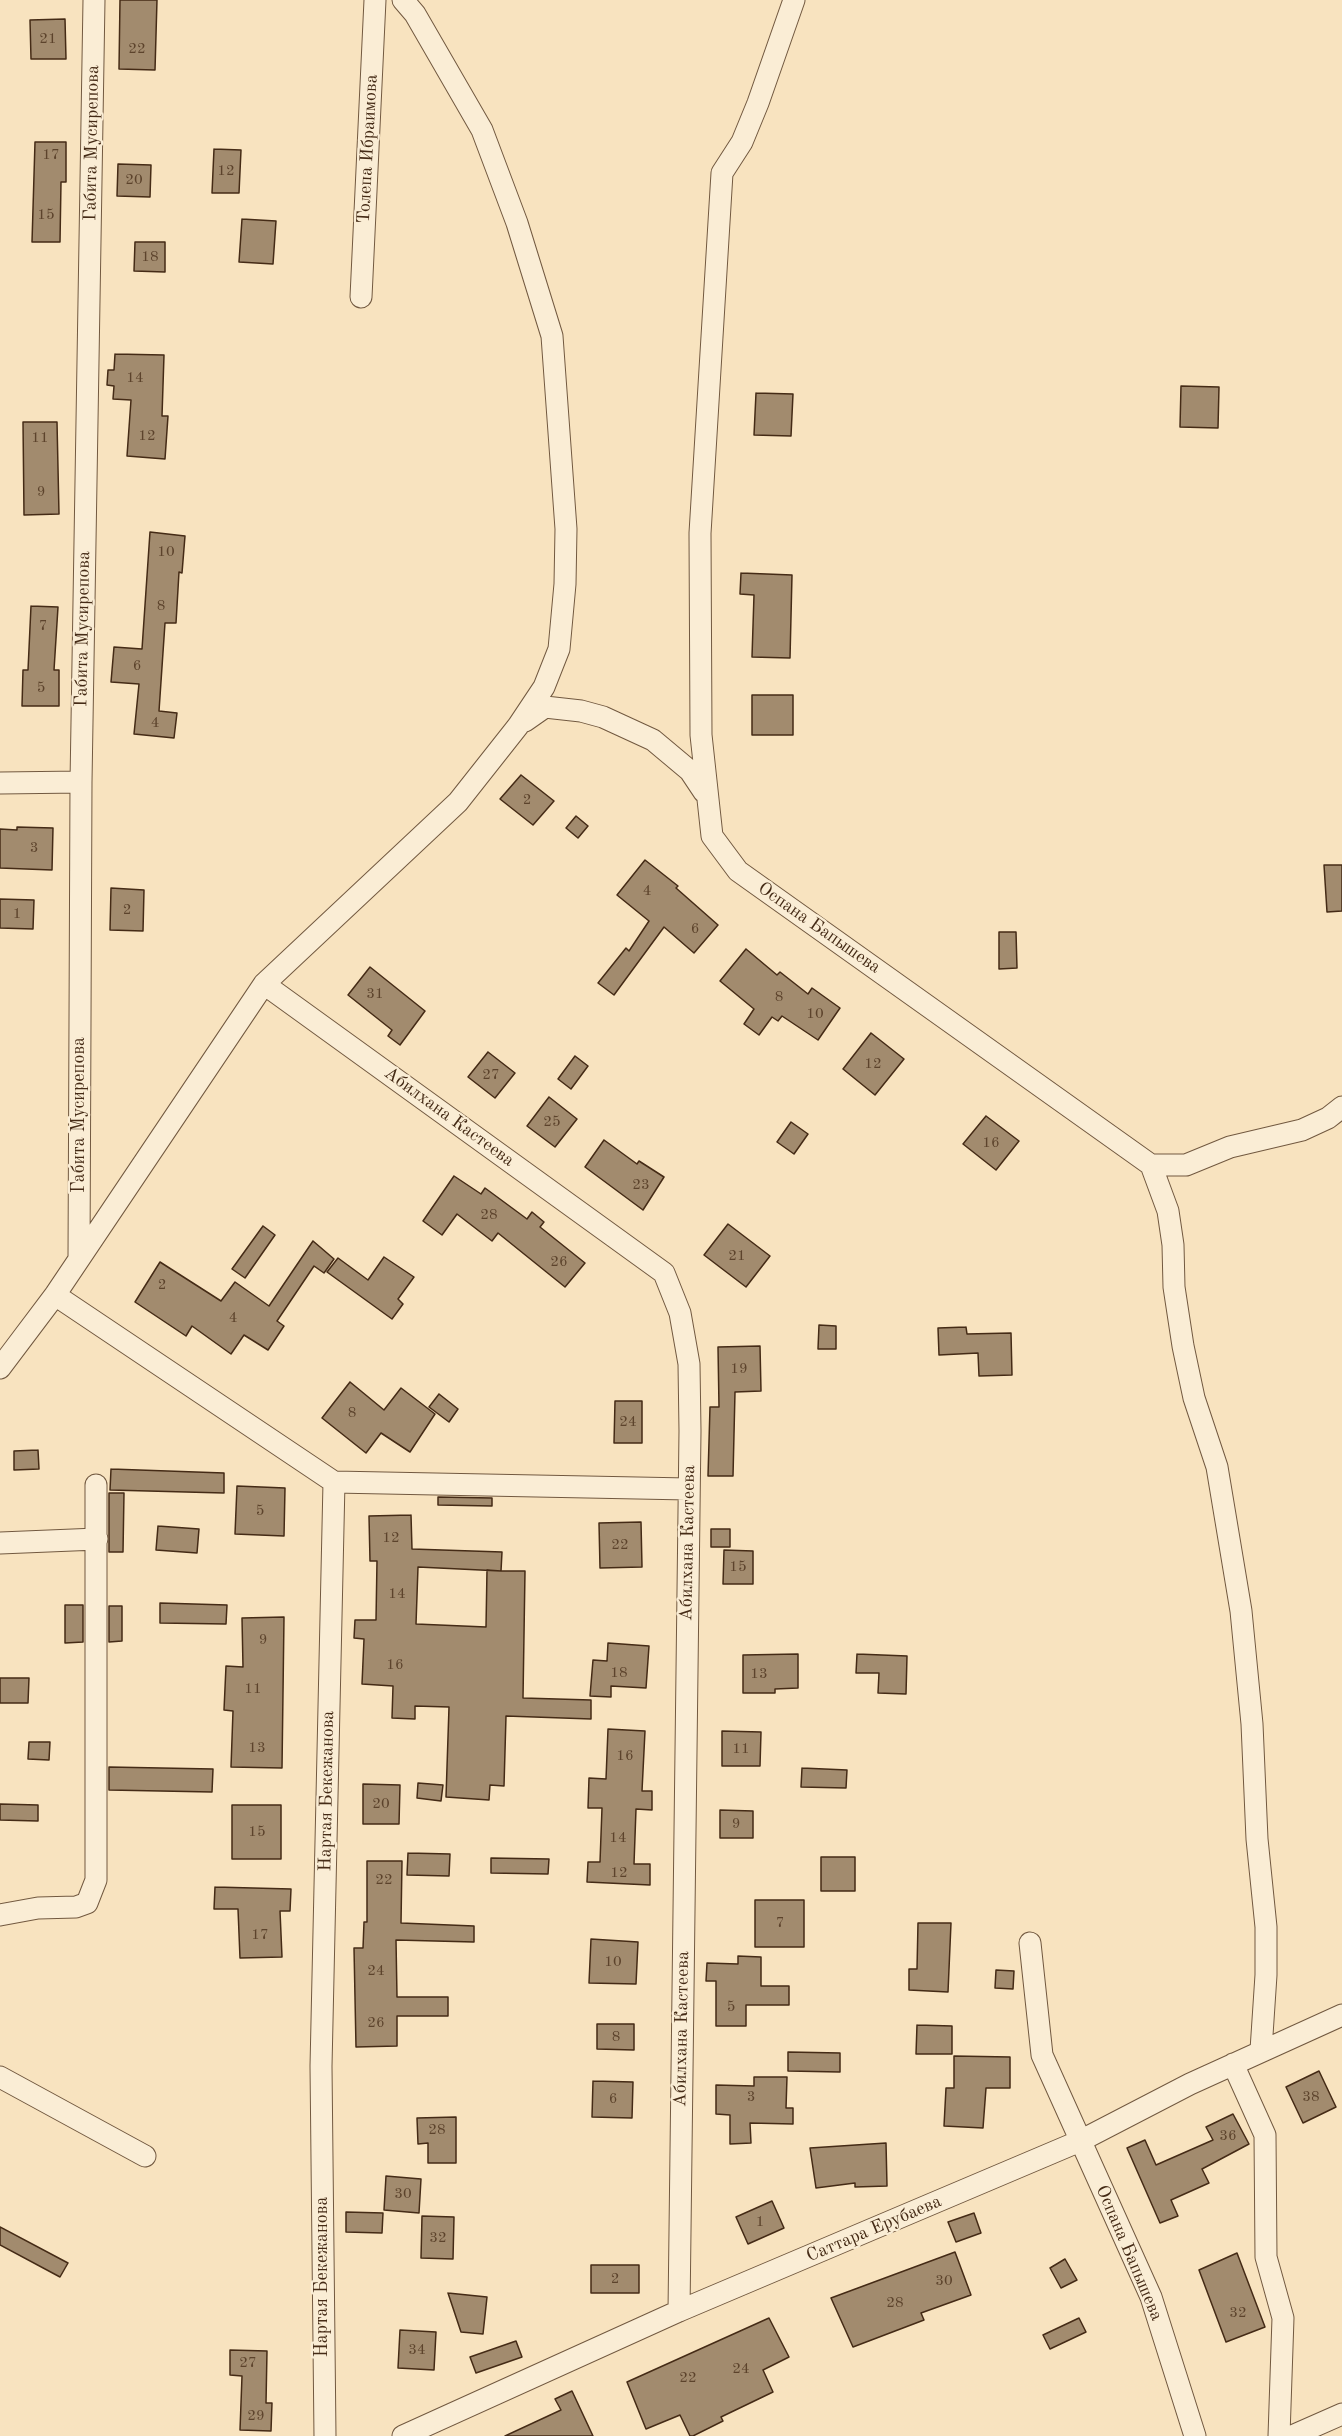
<!DOCTYPE html>
<html>
<head>
<meta charset="utf-8">
<style>
  body { margin:0 }
  canvas { display:block; background:#f8e3bf }
</style>
</head>
<body>
<canvas width="1342" height="2436"></canvas>
<script>
const g = document.querySelector('canvas').getContext('2d');
g.lineJoin = 'round';
function fillPath(path, color) { g.fillStyle = color; g.fill(path, 'evenodd'); }
const toPath = rows => new Path2D(rows.map(r => 'M' + r).join(''));
function stroke(path, color, width, dash) { g.strokeStyle = color; g.lineWidth = width; g.lineCap = dash ? 'butt' : 'round'; g.setLineDash(dash || []); g.stroke(path); }
function drawText(font, color, halo, rows, align = 'center') {
  g.font = font + ' "Old Standard TT",serif'; g.lineWidth = 4.5; g.setLineDash([]); g.textBaseline = 'middle'; g.strokeStyle = halo; g.fillStyle = color; for (const [text, x, y, turn = 0] of rows) {
    g.save(); g.translate(x, y); g.rotate((+turn || 0) * Math.PI / 180); g.textAlign = isNaN(turn) ? turn : align; if (halo) g.strokeText(text, 0, 0); g.fillText(text, 0, 0); g.restore();
  }
}
const building = toPath([
  [120,0,157,0,155,70,119,69,120,0],
  [65,19,66,59,31,59,30,20,65,19],
  [35,142,66,142,66,182,61,182,60,242,32,242,35,142],
  [214,149,241,150,239,193,212,193,214,149],
  [118,164,151,165,150,197,117,196,118,164],
  [242,219,276,221,273,264,239,262,242,219],
  [135,242,165,242,165,272,134,271,135,242],
  [115,354,164,355,162,416,168,416,165,459,127,456,131,400,113,399,114,386,107,385,108,370,114,370,115,354],
  [1181,386,1219,387,1218,428,1180,427,1181,386],
  [756,393,793,394,791,436,754,435,756,393],
  [23,422,57,422,59,514,24,515,23,422],
  [150,532,185,536,182,573,179,572,176,623,165,623,159,711,177,713,174,738,134,734,139,684,111,682,114,647,142,649,150,532],
  [741,573,792,575,790,658,752,657,754,595,740,594,741,573],
  [31,606,58,607,54,670,59,670,59,706,22,706,23,670,28,670,31,606],
  [752,695,793,695,793,735,752,735,752,695],
  [521,775,554,801,533,825,500,799,521,775],
  [576,816,588,826,578,838,566,828,576,816],
  [17,827,53,828,52,870,0,868,0,829,17,830,17,827],
  [645,860,678,886,676,888,718,925,694,953,664,927,614,995,598,983,626,948,629,951,649,921,617,895,645,860],
  [1324,865,1342,865,1342,911,1327,912,1324,865],
  [111,888,144,890,143,931,110,930,111,888],
  [0,899,34,900,33,929,0,928,0,899],
  [999,932,1016,932,1017,968,999,969,999,932],
  [746,949,777,975,780,972,808,994,812,988,840,1008,818,1040,782,1016,778,1021,772,1017,759,1035,744,1024,754,1009,720,981,746,949],
  [370,967,425,1011,400,1045,388,1036,392,1030,348,995,370,967],
  [871,1033,904,1059,875,1095,843,1069,871,1033],
  [488,1052,515,1073,495,1098,468,1077,488,1052],
  [575,1056,588,1066,571,1089,558,1079,575,1056],
  [549,1097,577,1119,555,1147,527,1126,549,1097],
  [986,1116,1019,1141,996,1170,963,1144,986,1116],
  [791,1122,808,1134,794,1154,777,1142,791,1122],
  [604,1140,637,1164,639,1161,664,1177,643,1210,585,1167,604,1140],
  [454,1176,481,1194,485,1188,527,1219,532,1212,544,1222,540,1227,585,1263,565,1287,498,1233,492,1241,457,1214,442,1235,423,1221,454,1176],
  [728,1224,770,1256,746,1287,704,1255,728,1224],
  [263,1226,275,1235,245,1278,232,1269,263,1226],
  [313,1241,334,1259,324,1273,314,1266,277,1321,284,1326,268,1350,244,1335,231,1354,192,1326,186,1336,135,1302,160,1262,221,1301,235,1282,269,1306,313,1241],
  [384,1257,414,1277,398,1299,403,1304,392,1319,327,1272,338,1258,368,1280,384,1257],
  [819,1325,836,1326,836,1349,818,1349,819,1325],
  [966,1327,967,1334,1011,1333,1012,1375,979,1376,978,1353,939,1355,938,1328,966,1327],
  [760,1346,761,1391,735,1392,733,1476,708,1476,710,1407,719,1407,718,1347,760,1346],
  [350,1382,384,1410,401,1388,435,1414,410,1452,381,1433,366,1453,322,1418,350,1382],
  [439,1394,458,1409,449,1422,429,1407,439,1394],
  [615,1401,642,1401,642,1443,614,1443,615,1401],
  [38,1450,39,1469,14,1470,14,1451,38,1450],
  [111,1469,224,1473,224,1493,110,1490,111,1469],
  [237,1486,285,1488,284,1536,235,1534,237,1486],
  [109,1493,124,1493,123,1552,109,1552,109,1493],
  [438,1497,492,1498,492,1506,438,1505,438,1497],
  [411,1515,412,1549,502,1552,501,1571,525,1571,523,1698,591,1700,591,1719,506,1716,504,1786,490,1785,489,1800,446,1797,449,1707,415,1706,415,1719,392,1718,393,1686,362,1684,364,1639,354,1638,355,1620,376,1620,377,1561,370,1561,369,1516,411,1515],
  [418,1567,501,1571,487,1570,486,1627,416,1624,418,1567],
  [641,1522,642,1567,600,1568,599,1523,641,1522],
  [158,1526,199,1529,197,1553,156,1550,158,1526],
  [711,1529,730,1529,730,1547,711,1547,711,1529],
  [724,1550,753,1551,753,1584,723,1584,724,1550],
  [160,1603,227,1605,226,1624,160,1623,160,1603],
  [65,1605,83,1605,83,1642,65,1643,65,1605],
  [109,1606,122,1606,122,1641,109,1642,109,1606],
  [284,1617,282,1768,231,1767,233,1711,224,1710,226,1666,243,1667,242,1618,284,1617],
  [608,1643,649,1646,646,1688,611,1686,611,1697,590,1696,593,1660,607,1661,608,1643],
  [798,1654,798,1688,775,1689,775,1693,743,1693,743,1655,798,1654],
  [857,1654,907,1656,906,1694,878,1693,879,1673,856,1673,857,1654],
  [0,1678,29,1678,28,1703,0,1703,0,1678],
  [608,1729,645,1731,642,1791,652,1791,652,1810,636,1809,634,1864,650,1864,650,1885,587,1882,588,1862,600,1862,602,1808,588,1808,589,1778,606,1779,608,1729],
  [722,1731,761,1732,760,1766,722,1766,722,1731],
  [29,1742,50,1742,49,1760,28,1759,29,1742],
  [109,1767,213,1769,212,1792,109,1790,109,1767],
  [802,1768,847,1770,846,1788,801,1787,802,1768],
  [418,1783,443,1785,441,1801,417,1798,418,1783],
  [363,1784,400,1785,399,1824,363,1824,363,1784],
  [0,1804,38,1805,38,1821,0,1820,0,1804],
  [232,1805,281,1805,281,1859,232,1859,232,1805],
  [720,1810,753,1811,753,1838,720,1838,720,1810],
  [408,1853,450,1854,449,1876,407,1875,408,1853],
  [821,1857,855,1857,855,1891,821,1891,821,1857],
  [491,1858,549,1859,548,1874,491,1873,491,1858],
  [367,1861,402,1861,401,1923,474,1926,474,1942,396,1940,397,1997,448,1997,448,2016,397,2016,397,2046,356,2047,354,1948,363,1948,364,1922,367,1922,367,1861],
  [215,1887,291,1889,290,1911,280,1911,282,1957,240,1958,238,1909,214,1909,215,1887],
  [755,1900,804,1900,804,1947,755,1947,755,1900],
  [918,1923,951,1923,948,1992,909,1990,909,1969,917,1969,918,1923],
  [591,1939,638,1942,636,1984,589,1983,591,1939],
  [738,1956,761,1957,761,1986,789,1986,789,2005,746,2005,746,2026,716,2026,716,1981,706,1981,707,1963,738,1964,738,1956],
  [996,1970,1014,1971,1013,1989,995,1988,996,1970],
  [597,2024,634,2024,634,2050,597,2049,597,2024],
  [917,2025,952,2026,952,2054,916,2054,917,2025],
  [788,2052,840,2053,840,2072,788,2071,788,2052],
  [954,2056,1010,2057,1010,2088,986,2088,983,2128,944,2126,946,2088,954,2088,954,2056],
  [1319,2071,1336,2107,1303,2123,1286,2087,1319,2071],
  [754,2077,787,2077,786,2108,793,2108,793,2124,750,2123,751,2143,730,2144,730,2115,716,2114,716,2085,754,2086,754,2077],
  [593,2081,633,2082,632,2118,592,2117,593,2081],
  [1233,2114,1249,2144,1202,2169,1209,2183,1171,2200,1178,2216,1160,2223,1127,2148,1145,2140,1156,2165,1213,2140,1206,2127,1233,2114],
  [456,2117,456,2163,428,2163,428,2143,418,2144,417,2118,456,2117],
  [886,2143,887,2186,855,2187,855,2183,816,2188,810,2148,886,2143],
  [386,2176,421,2179,419,2213,384,2210,386,2176],
  [772,2201,784,2228,748,2244,736,2217,772,2201],
  [346,2212,383,2213,382,2233,346,2232,346,2212],
  [974,2213,981,2233,956,2242,948,2222,974,2213],
  [422,2216,454,2217,453,2259,421,2258,422,2216],
  [0,2227,68,2263,60,2277,0,2245,0,2227],
  [955,2252,971,2295,921,2313,924,2320,853,2347,831,2298,955,2252],
  [1237,2253,1265,2327,1226,2342,1199,2270,1237,2253],
  [1065,2259,1077,2280,1061,2288,1050,2268,1065,2259],
  [591,2265,639,2265,639,2293,591,2293,591,2265],
  [448,2293,487,2297,483,2334,461,2332,448,2293],
  [769,2318,789,2357,763,2370,773,2392,721,2417,723,2421,693,2436,690,2436,680,2415,646,2429,627,2382,769,2318],
  [1079,2318,1086,2332,1050,2349,1043,2335,1079,2318],
  [400,2330,436,2332,434,2370,398,2368,400,2330],
  [516,2341,522,2357,476,2373,470,2357,516,2341],
  [230,2350,267,2351,266,2403,272,2403,271,2431,240,2430,242,2376,230,2375,230,2350],
  [572,2391,593,2436,505,2436,561,2410,555,2399,572,2391]
]);
const minor = toPath([
  [794,0,758,103,742,142,722,173,700,533,701,735,712,836,738,871,1151,1165],
  [361,297,375,0],
  [525,721,545,707,581,711,603,717,653,740,690,771,704,792],
  [0,783,81,782],
  [264,984,664,1273,680,1313,689,1364,690,1431,679,2311],
  [1151,1165,1168,1211,1173,1245,1174,1287,1183,1346,1194,1398,1217,1467,1241,1611,1252,1724,1257,1839,1266,1927,1266,1975,1261,2050],
  [1151,1165,1186,1165,1230,1147,1302,1130,1328,1118,1342,1107],
  [79,1258,81,782,94,0],
  [55,1295,334,1482],
  [0,1368,55,1295,264,984,458,802,518,726,544,687,559,649,565,584,566,529,552,336,517,223,482,130,415,14,403,0],
  [334,1482,688,1489],
  [0,1543,97,1539],
  [0,1915,38,1908,76,1907,87,1903,96,1880,96,1485],
  [1030,1943,1042,2055,1151,2297,1195,2436],
  [1233,2064,1265,2135,1266,2257,1283,2318,1279,2436],
  [0,2077,145,2156],
  [325,2436,321,2066,334,1482],
  [403,2436,679,2311,1080,2141,1190,2084,1342,2015],
  [1292,2436,1342,2414]
]);
const numberNames = [
  ["21",48,39],
  ["22",137,49],
  ["17",51,155],
  ["12",226,171],
  ["20",134,180],
  ["15",46,215],
  ["18",150,257],
  ["14",135,378],
  ["12",147,436],
  ["11",40,438],
  ["9",41,492],
  ["10",166,552],
  ["8",161,606],
  ["7",43,626],
  ["6",137,666],
  ["5",41,688],
  ["4",155,723],
  ["2",527,800],
  ["3",34,848],
  ["4",647,891],
  ["2",127,910],
  ["1",17,914],
  ["6",695,929],
  ["31",375,994],
  ["8",779,997],
  ["10",815,1014],
  ["12",873,1064],
  ["27",491,1075],
  ["25",552,1122],
  ["16",991,1143],
  ["23",641,1185],
  ["28",489,1215],
  ["21",737,1256],
  ["26",559,1262],
  ["2",162,1285],
  ["4",233,1318],
  ["19",739,1369],
  ["8",352,1413],
  ["24",628,1422],
  ["5",260,1511],
  ["12",391,1538],
  ["22",620,1545],
  ["15",738,1567],
  ["14",397,1594],
  ["9",263,1640],
  ["16",395,1665],
  ["18",619,1673],
  ["13",759,1674],
  ["11",253,1689],
  ["13",257,1748],
  ["11",741,1749],
  ["16",625,1756],
  ["20",381,1804],
  ["9",736,1824],
  ["15",257,1832],
  ["14",618,1838],
  ["12",619,1873],
  ["22",384,1880],
  ["7",780,1923],
  ["17",260,1935],
  ["10",613,1962],
  ["24",376,1971],
  ["5",731,2007],
  ["26",376,2023],
  ["8",616,2037],
  ["3",751,2097],
  ["38",1311,2097],
  ["6",613,2099],
  ["28",437,2130],
  ["36",1228,2136],
  ["30",403,2194],
  ["1",760,2222],
  ["32",438,2238],
  ["2",615,2279],
  ["30",944,2281],
  ["28",895,2303],
  ["32",1238,2313],
  ["34",417,2350],
  ["27",248,2363],
  ["24",741,2369],
  ["22",688,2378],
  ["29",256,2416]
];
const streetNames = [
  ["Габита Мусирепова",92,143,-89],
  ["Толепа Ибраимова",368,149,-87],
  ["Габита Мусирепова",83,629,-89],
  ["Оспана Бапышева",819,928,35],
  ["Габита Мусирепова",79,1115,-90],
  ["Абилхана Кастеева",449,1117,36],
  ["Абилхана Кастеева",688,1543,-89],
  ["Нартая Бекежанова",327,1791,-89],
  ["Абилхана Кастеева",682,2029,-89],
  ["Саттара Ерубаева",874,2229,-23],
  ["Оспана Бапышева",1129,2253,67],
  ["Нартая Бекежанова",322,2277,-90]
];
fillPath(building, '#a28b6e');
stroke(building, '#452b16', 1.5);
stroke(minor, '#725940', 23);
stroke(minor, '#faedd5', 21);
drawText('15px', '#5c432c', null, numberNames);
drawText('18px', '#452b16', '#faedd5', streetNames);
</script>
</body>
</html>
